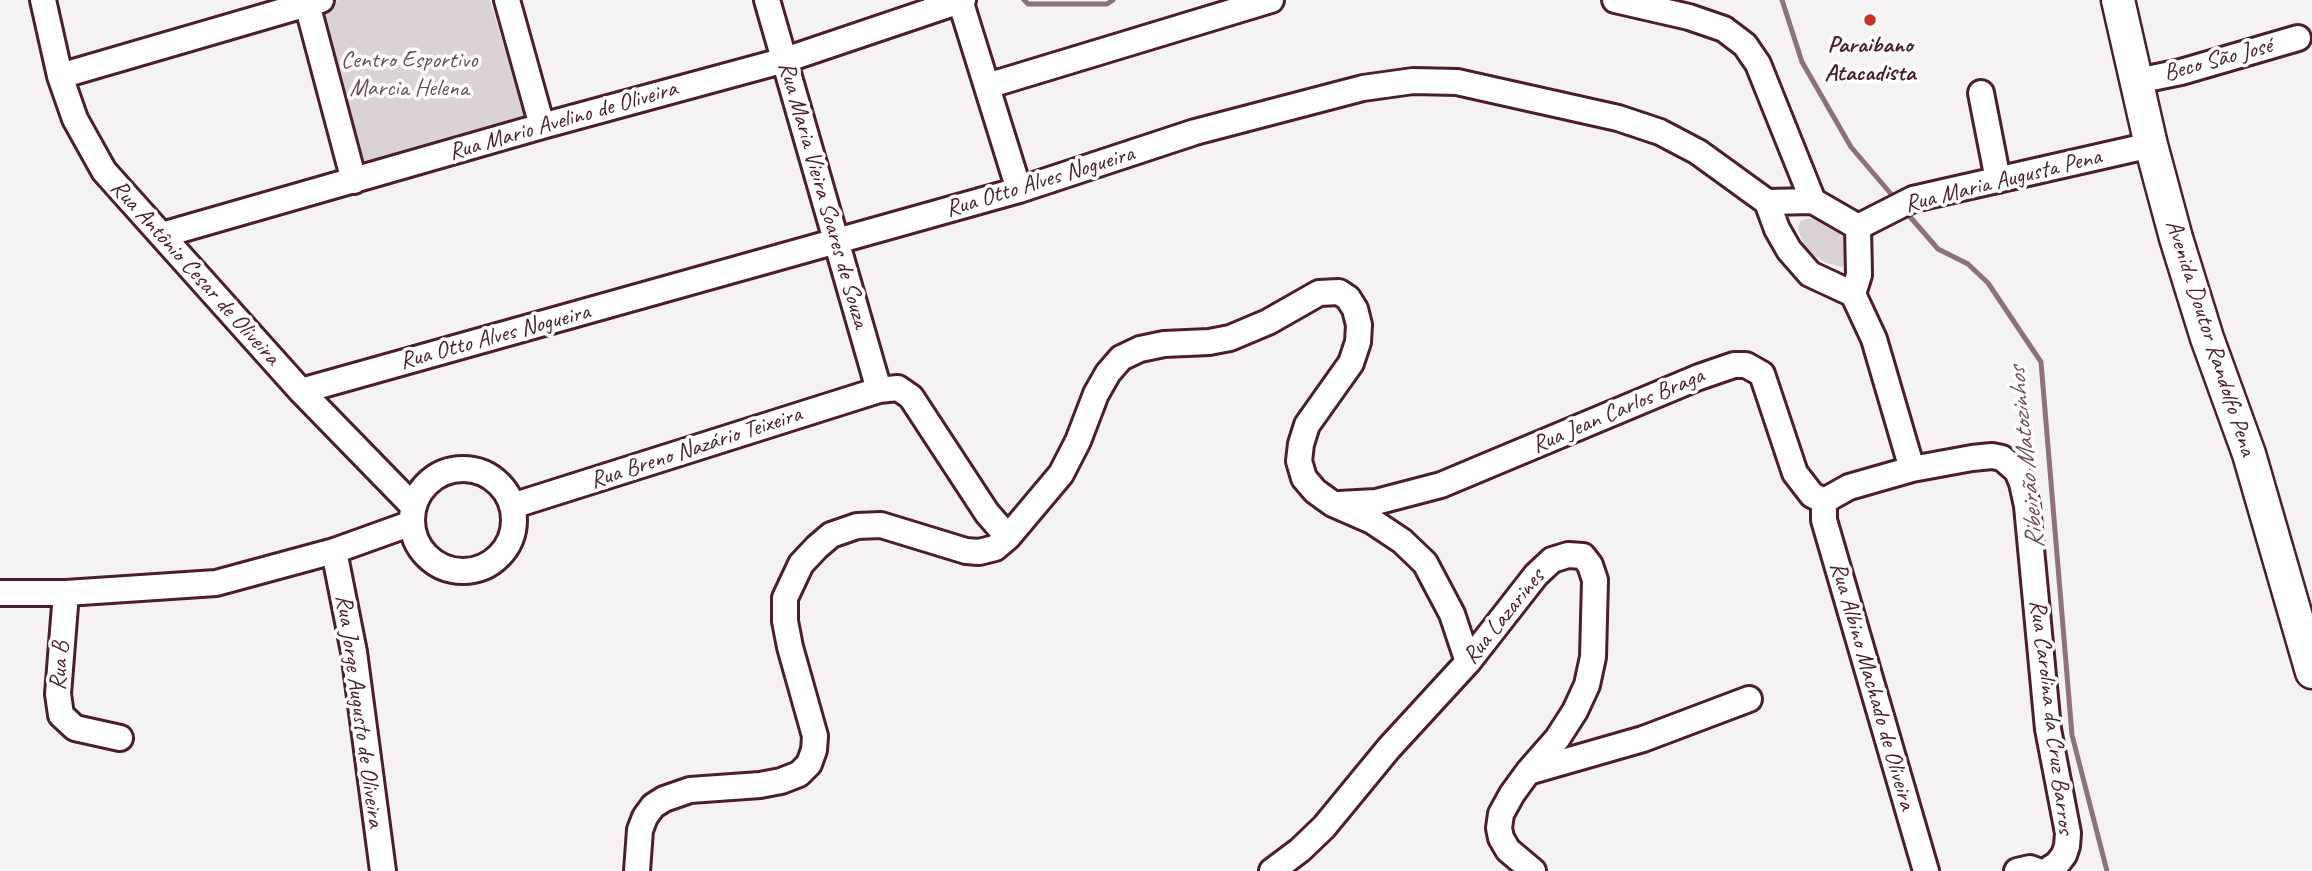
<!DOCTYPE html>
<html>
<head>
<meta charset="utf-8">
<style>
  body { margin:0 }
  canvas { display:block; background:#f4f2f2 }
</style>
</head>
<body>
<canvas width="2312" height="871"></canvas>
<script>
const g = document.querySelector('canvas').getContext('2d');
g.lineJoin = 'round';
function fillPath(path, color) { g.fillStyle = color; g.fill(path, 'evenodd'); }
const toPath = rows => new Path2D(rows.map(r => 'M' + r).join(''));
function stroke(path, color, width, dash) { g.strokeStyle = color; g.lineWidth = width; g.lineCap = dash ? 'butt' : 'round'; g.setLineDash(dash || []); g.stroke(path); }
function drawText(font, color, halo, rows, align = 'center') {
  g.font = font + ' Caveat,sans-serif'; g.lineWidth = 7; g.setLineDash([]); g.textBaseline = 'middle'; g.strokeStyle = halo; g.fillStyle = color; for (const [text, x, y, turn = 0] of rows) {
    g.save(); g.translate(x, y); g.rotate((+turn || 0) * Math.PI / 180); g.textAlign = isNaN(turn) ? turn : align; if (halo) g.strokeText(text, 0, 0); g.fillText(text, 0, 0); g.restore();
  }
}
const green = toPath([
  [339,0,490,0,524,115,520,123,361,165,354,157,320,6],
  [1810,218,1827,223,1848,241,1851,259,1842,267,1826,263,1805,249,1798,229,1800,221]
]);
const stream = toPath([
  [1024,0,1028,4,1107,4,1113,0],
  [1782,0,1802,62,1851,147,1897,201],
  [1905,211,1938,249,1968,264,1988,283,2041,362,2072,735,2107,871]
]);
const minor = toPath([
  [43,0,60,76,75,119,104,171,301,391,413,506],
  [306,0,354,181],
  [507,0,542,126],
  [767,0,879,390],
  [960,0,1019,190],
  [1615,0,1689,17,1724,29,1745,45,1758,64,1813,201],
  [60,76,321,0],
  [2137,81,2181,72,2298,38],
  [987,86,1271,0],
  [1981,93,1998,180],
  [1767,202,1777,229,1789,250,1810,274,1853,294,1859,275,1858,227],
  [1767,202,1813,201,1858,227],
  [1858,227,1913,199,2151,145],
  [162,235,542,126,785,60,963,0],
  [1853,294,1874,339,1912,469],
  [301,391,1019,190,1195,132,1363,88,1413,81,1457,82,1618,118,1660,132,1698,152,1767,202],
  '412 520a51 51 0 1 1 102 0a51 51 0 1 1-102 0Z',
  [1824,501,1849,487,1912,469,1972,458,1992,456,2002,458,2017,471,2022,483,2027,506,2048,729,2068,833,2067,846,2064,855,2057,864,2046,871],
  [1824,501,1824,520,1926,871],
  [1339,504,1376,502,1441,485,1699,377,1734,365,1746,365,1762,374,1795,473,1812,495,1824,501],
  [512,506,879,390,898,388,911,397,987,513,1008,537,1061,474,1078,441,1096,394,1108,373,1121,358,1140,349,1164,344,1209,342,1230,338,1268,322,1319,293,1339,292,1348,298,1355,309,1359,325,1358,342,1351,363,1307,425,1301,444,1299,461,1304,478,1315,491,1333,504,1372,521,1402,541,1425,563,1452,614,1468,662],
  [334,551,354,652,383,871],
  [0,593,66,593,216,583,334,551,412,523],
  [66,593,58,694,61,715,75,728,120,738],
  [1528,772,1643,739,1749,699],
  [637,871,640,830,645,817,653,806,664,799,690,790,760,785,781,781,799,774,809,764,814,750,815,736,790,647,785,621,785,598,801,564,817,547,831,535,857,526,881,525,966,551,979,552,995,548,1008,537],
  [1272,871,1300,850,1324,827,1389,748,1468,662,1536,575,1552,560,1568,555,1583,556,1590,565,1595,580,1593,657,1587,685,1575,711,1557,739,1528,772,1512,794,1501,814,1499,828,1501,838,1508,850,1533,871],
  [2017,871,2030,868,2038,871]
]);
const major = toPath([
  [2118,0,2151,145,2176,238,2207,338,2249,454,2312,672]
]);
const markers = [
  [1870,20,7,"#c8321e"]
];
const poiNames = [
  ["Paraibano",1870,46],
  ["Atacadista",1870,74]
];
const streetNames = [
  ["Beco São José",2218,60,-15],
  ["Rua Mario Avelino de Oliveira",563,121,-16],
  ["Rua Maria Augusta Pena",2003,181,-14],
  ["Rua Otto Alves Nogueira",1040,182,-17],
  ["Rua Maria Vieira Soares de Souza",823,195,74],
  ["Rua Antônio Cesar de Oliveira",195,273,48],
  ["Rua Otto Alves Nogueira",495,337,-15],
  ["Avenida Doutor Randolfo Pena",2210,338,72],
  ["Rua Jean Carlos Braga",1618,411,-23],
  ["Rua Breno Nazário Teixeira",696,448,-18],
  ["Rua Lazarines",1504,617,-51],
  ["Rua B",60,666,-86],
  ["Rua Albino Machado de Oliveira",1872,686,74],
  ["Rua Jorge Augusto de Oliveira",359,711,82],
  ["Rua Carolina da Cruz Barros",2051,717,83]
];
const parkNames = [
  ["Centro Esportivo",409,61],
  ["Marcia Helena",409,89]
];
const waterNames = [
  ["Ribeirão Matozinhos",2027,458,-96]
];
fillPath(green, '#dbd2d5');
stroke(stream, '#8d727a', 5);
stroke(minor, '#4a1f2b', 30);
stroke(major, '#4a1f2b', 37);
stroke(minor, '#fff', 24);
stroke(major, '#fff', 32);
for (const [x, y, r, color] of markers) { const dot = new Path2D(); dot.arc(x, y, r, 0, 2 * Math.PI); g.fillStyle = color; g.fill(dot); stroke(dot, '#fff', 2.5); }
drawText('bold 24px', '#4a1f2b', '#fff', poiNames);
drawText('24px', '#4a1f2b', '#fff', streetNames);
drawText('24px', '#6e4c56', '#fff', parkNames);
drawText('italic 26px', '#714f59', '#fff', waterNames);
</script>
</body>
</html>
